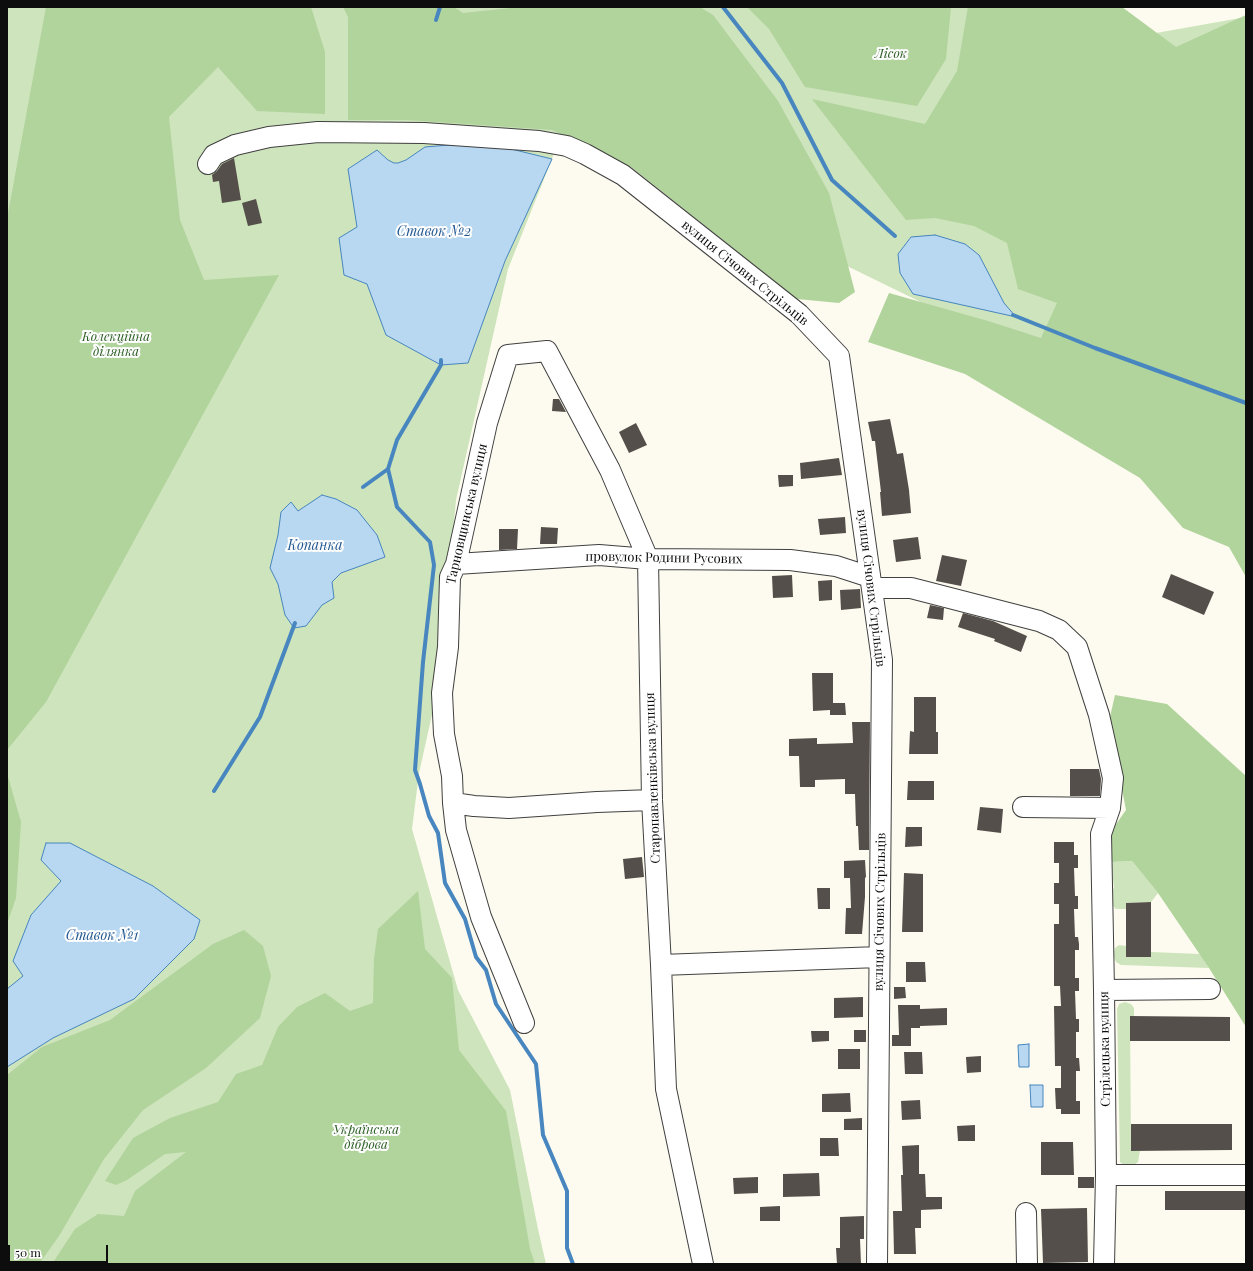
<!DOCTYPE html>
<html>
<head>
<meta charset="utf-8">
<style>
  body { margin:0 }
  #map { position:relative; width:1253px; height:1271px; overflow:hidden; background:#fdfbef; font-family:"Playfair Display",serif }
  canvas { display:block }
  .frame { position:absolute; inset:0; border:8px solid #0d0d0d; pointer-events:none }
  .scale { position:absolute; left:8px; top:1245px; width:100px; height:18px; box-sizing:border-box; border:2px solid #0d0d0d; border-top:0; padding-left:5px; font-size:12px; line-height:14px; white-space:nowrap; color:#0d0d0d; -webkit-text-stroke:3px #fff; paint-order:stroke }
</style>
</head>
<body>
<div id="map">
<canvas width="1253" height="1271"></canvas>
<div class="frame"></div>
<div class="scale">50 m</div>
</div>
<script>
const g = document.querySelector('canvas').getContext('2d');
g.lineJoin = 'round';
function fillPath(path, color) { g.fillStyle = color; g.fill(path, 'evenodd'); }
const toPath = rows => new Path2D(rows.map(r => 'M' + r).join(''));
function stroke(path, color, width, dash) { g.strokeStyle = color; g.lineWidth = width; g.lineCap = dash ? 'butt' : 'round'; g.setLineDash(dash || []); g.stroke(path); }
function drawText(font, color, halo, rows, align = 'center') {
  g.font = font + ' "Playfair Display",serif'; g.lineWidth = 4; g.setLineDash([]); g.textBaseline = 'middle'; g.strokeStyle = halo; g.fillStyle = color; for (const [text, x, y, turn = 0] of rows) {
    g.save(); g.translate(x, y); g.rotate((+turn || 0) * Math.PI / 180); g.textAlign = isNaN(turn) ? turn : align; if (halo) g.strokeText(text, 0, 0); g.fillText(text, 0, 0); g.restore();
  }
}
const green = toPath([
  [7,7,1084,7,1100,43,1246,17,1172,425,563,127,552,159,508,269,456,500,440,679,419,773,412,829,458,990,510,1090,538,1229,546,1264,7,1264],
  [1132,861,1158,893,1151,902,1126,903,1126,909,1116,909,1112,905,1112,890,1114,888,1111,862],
  [1119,945,1126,946,1126,957,1151,957,1151,952,1200,954,1209,968,1121,965,1116,962,1113,955,1115,948],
  [1125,1002,1131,1004,1134,1008,1134,1016,1130,1017,1131,1151,1140,1151,1138,1162,1133,1166,1125,1166,1120,1162,1120,1159,1117,1009,1119,1004]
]);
const forest = toPath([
  [46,7,311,7,325,52,325,114,257,111,218,67,169,117,180,220,204,280,279,275,46,702,7,750,7,219],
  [343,7,454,7,463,13,520,7,700,7,713,15,778,101,829,193,855,292,839,303,797,299,631,167,552,130,407,120,348,120,348,17],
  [747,7,951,7,946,59,917,106,805,87,769,29],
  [968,7,1122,7,1176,47,1246,15,1246,577,1229,547,1183,528,1140,478,965,374,868,342,889,293,988,321,1041,338,1057,303,1018,289,1007,243,974,226,935,218,906,220,812,99,925,124,957,71],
  [1115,695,1167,704,1246,776,1246,1027,1209,968,1158,893,1132,861,1111,862,1109,834,1126,810,1109,721],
  [7,773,21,822,16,898,7,924],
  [418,891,425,949,452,978,459,1050,506,1111,530,1249,535,1264,52,1264,75,1229,98,1214,124,1216,135,1191,186,1152,165,1154,127,1180,116,1185,105,1181,133,1138,170,1118,218,1102,236,1074,262,1065,278,1027,297,1007,325,993,350,1011,373,1003,374,959,378,929],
  [244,930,263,946,271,976,260,1018,206,1068,143,1110,104,1159,59,1236,39,1264,7,1264,7,1075,42,1047,110,1020,213,944]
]);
const water = toPath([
  [461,144,507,148,552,159,505,261,468,363,441,365,386,335,367,284,344,275,339,238,357,227,348,169,377,150,388,160,394,163,398,163,406,160,425,147,461,144],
  [935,235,965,244,979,255,1004,303,1016,317,913,294,900,273,898,254,911,237,935,235],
  [322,495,336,499,357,510,377,535,385,557,341,573,332,582,334,598,322,605,306,626,294,628,285,615,278,584,270,568,278,535,281,512,291,502,298,511,322,495],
  [46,843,70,843,153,886,200,920,194,939,134,999,53,1038,7,1067,7,989,23,976,13,961,31,915,61,881,41,860,46,843],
  [1029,1044,1029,1067,1019,1067,1018,1045,1029,1044],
  [1030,1085,1043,1085,1043,1107,1031,1107,1030,1085]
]);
const stream = toPath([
  [723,7,782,83,832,180,895,236],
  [436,20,440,7],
  [1013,315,1095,348,1246,403],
  [441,360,441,365,397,440,388,469,397,507,430,542,434,565,423,662,415,770,420,784,429,816,438,833,445,883,465,919,476,957,486,970,496,1004,536,1064,543,1135,567,1191,567,1248,573,1264],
  [363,487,388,469],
  [214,791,260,717,295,623]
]);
const building = toPath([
  [234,158,241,200,222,203,219,181,213,182,212,175,217,171,222,164],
  [256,199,262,223,248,226,242,203],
  [553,399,559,399,566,412,552,411],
  [890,419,897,454,903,453,909,490,911,513,882,516,880,492,881,492,875,441,872,441,868,422],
  [636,423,647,445,629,453,619,432],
  [839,458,842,475,801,479,800,463],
  [778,475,793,475,793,486,779,487],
  [845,517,846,533,820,535,818,519],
  [541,527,558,528,557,544,540,544],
  [499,529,518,529,517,549,499,550],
  [918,537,921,559,896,562,893,540],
  [942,555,967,560,961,586,936,581],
  [1171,574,1214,592,1204,615,1162,597],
  [792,575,793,597,773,598,772,576],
  [832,580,832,600,819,601,818,581],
  [860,589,861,608,841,610,840,590],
  [930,605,944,608,943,620,927,618],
  [963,613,993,621,1027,636,1021,652,994,641,995,639,958,627],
  [812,673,833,673,833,703,845,703,846,715,830,715,830,710,813,711],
  [914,697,936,697,936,732,938,732,938,754,909,754,910,731,914,732],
  [852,722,870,722,869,850,859,850,858,826,856,826,855,794,845,794,845,779,815,780,815,787,800,787,799,756,789,756,789,739,817,738,817,744,853,743],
  [1070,769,1099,769,1101,779,1100,796,1070,796],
  [908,781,934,781,934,800,907,800],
  [980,807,1003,809,1001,833,977,830],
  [906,827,922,827,922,846,905,847],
  [1054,842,1074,842,1074,855,1078,855,1078,868,1074,868,1075,896,1078,896,1078,909,1074,909,1075,937,1078,937,1079,944,1079,950,1075,950,1075,978,1079,978,1079,991,1075,991,1076,1019,1079,1019,1079,1032,1076,1032,1076,1058,1079,1058,1080,1071,1076,1071,1076,1101,1080,1101,1080,1114,1061,1114,1061,1109,1056,1109,1055,1088,1061,1088,1061,1066,1055,1066,1054,1006,1061,1006,1060,986,1054,986,1054,924,1059,924,1059,904,1054,904,1054,883,1059,883,1059,863,1054,863],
  [642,857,644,877,625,879,623,859],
  [865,860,866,877,865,878,865,897,862,934,845,934,846,908,851,908,850,878,844,878,844,861],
  [904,873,923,874,923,932,902,932],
  [817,888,830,888,830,909,818,909],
  [1151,902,1151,957,1126,957,1126,903],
  [906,962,925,962,926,982,906,982],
  [894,987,905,987,906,998,894,999],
  [863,997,863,1017,834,1018,834,998],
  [898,1005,920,1005,920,1009,947,1008,947,1025,920,1026,920,1028,911,1028,911,1046,892,1046,892,1035,899,1035],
  [1130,1016,1230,1017,1230,1041,1130,1041],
  [854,1030,866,1030,866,1042,854,1042],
  [811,1031,829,1031,829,1041,812,1042],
  [838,1049,860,1049,860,1069,838,1069],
  [904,1052,922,1052,923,1074,905,1074],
  [981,1056,981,1072,967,1073,966,1057],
  [850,1093,851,1112,822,1112,822,1094],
  [920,1100,921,1119,902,1120,901,1101],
  [862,1118,862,1130,844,1130,844,1119],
  [1131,1124,1232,1124,1232,1150,1131,1151],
  [975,1125,975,1141,958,1141,957,1126],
  [820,1138,838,1138,839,1156,820,1156],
  [1041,1142,1073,1142,1074,1175,1041,1175],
  [919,1145,919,1174,925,1174,926,1197,942,1197,942,1209,921,1210,921,1228,915,1228,916,1254,894,1254,893,1211,902,1211,901,1175,903,1175,902,1146],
  [819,1173,820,1196,783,1197,783,1174],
  [758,1177,758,1193,734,1194,733,1178],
  [1078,1177,1094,1177,1094,1188,1078,1188],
  [1165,1191,1246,1191,1246,1210,1165,1210],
  [780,1206,780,1221,760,1221,760,1207],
  [1087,1208,1088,1262,1043,1263,1041,1209],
  [864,1216,864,1239,860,1239,861,1264,837,1264,836,1248,840,1248,840,1217]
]);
const minor = toPath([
  [208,164,214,155,235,145,269,137,318,132,424,133,539,141,567,146,585,154,623,175,799,314,839,356,882,660,877,1264],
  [456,564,599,555,648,559,790,560,836,566,870,577],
  [872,588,911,588,1039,621,1059,630,1077,647,1099,715,1113,778,1110,808,1101,834,1104,990,1106,1175,1104,1264],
  [453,803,474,806,509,808,597,802,652,800],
  [1023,807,1110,808],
  [661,965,879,957],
  [1104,990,1210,989],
  [524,1023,481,917,456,830,453,803,452,776,444,734,442,693,448,647,450,577,456,564,487,423,508,355,547,351,610,470,648,559,652,800,661,965,666,1089,703,1264],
  [1106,1175,1246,1175],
  [1026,1213,1027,1264]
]);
const parkNames = [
  ["Лісок",891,54],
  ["Колекційна",116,337],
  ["ділянка",116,352],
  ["Українська",366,1130],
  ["діброва",366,1145]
];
const streetNames = [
  ["вулиця Січових Стрільців",745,273,39],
  ["Тарновщинська вулиця",467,514,-77],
  ["провулок Родини Русових",664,558,1],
  ["вулиця Січових Стрільців",871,588,83],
  ["Старопавленківська вулиця",653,778,-92],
  ["вулиця Січових Стрільців",880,912,-89],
  ["Стрілецька вулиця",1105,1049,-91]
];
const waterNames = [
  ["Ставок №2",434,232],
  ["Копанка",315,546],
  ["Ставок №1",102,936]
];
fillPath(green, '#cee4bc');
fillPath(forest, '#b1d39c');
fillPath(water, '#b8d7f0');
stroke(water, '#4786bf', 1);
stroke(stream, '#4786bf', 4);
fillPath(building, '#544f4a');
stroke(minor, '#404040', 22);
stroke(minor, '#fff', 20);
drawText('italic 13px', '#2c5e24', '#fff', parkNames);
drawText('13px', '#0d0d0d', '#fff', streetNames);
drawText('italic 14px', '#235992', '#fff', waterNames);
</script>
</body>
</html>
